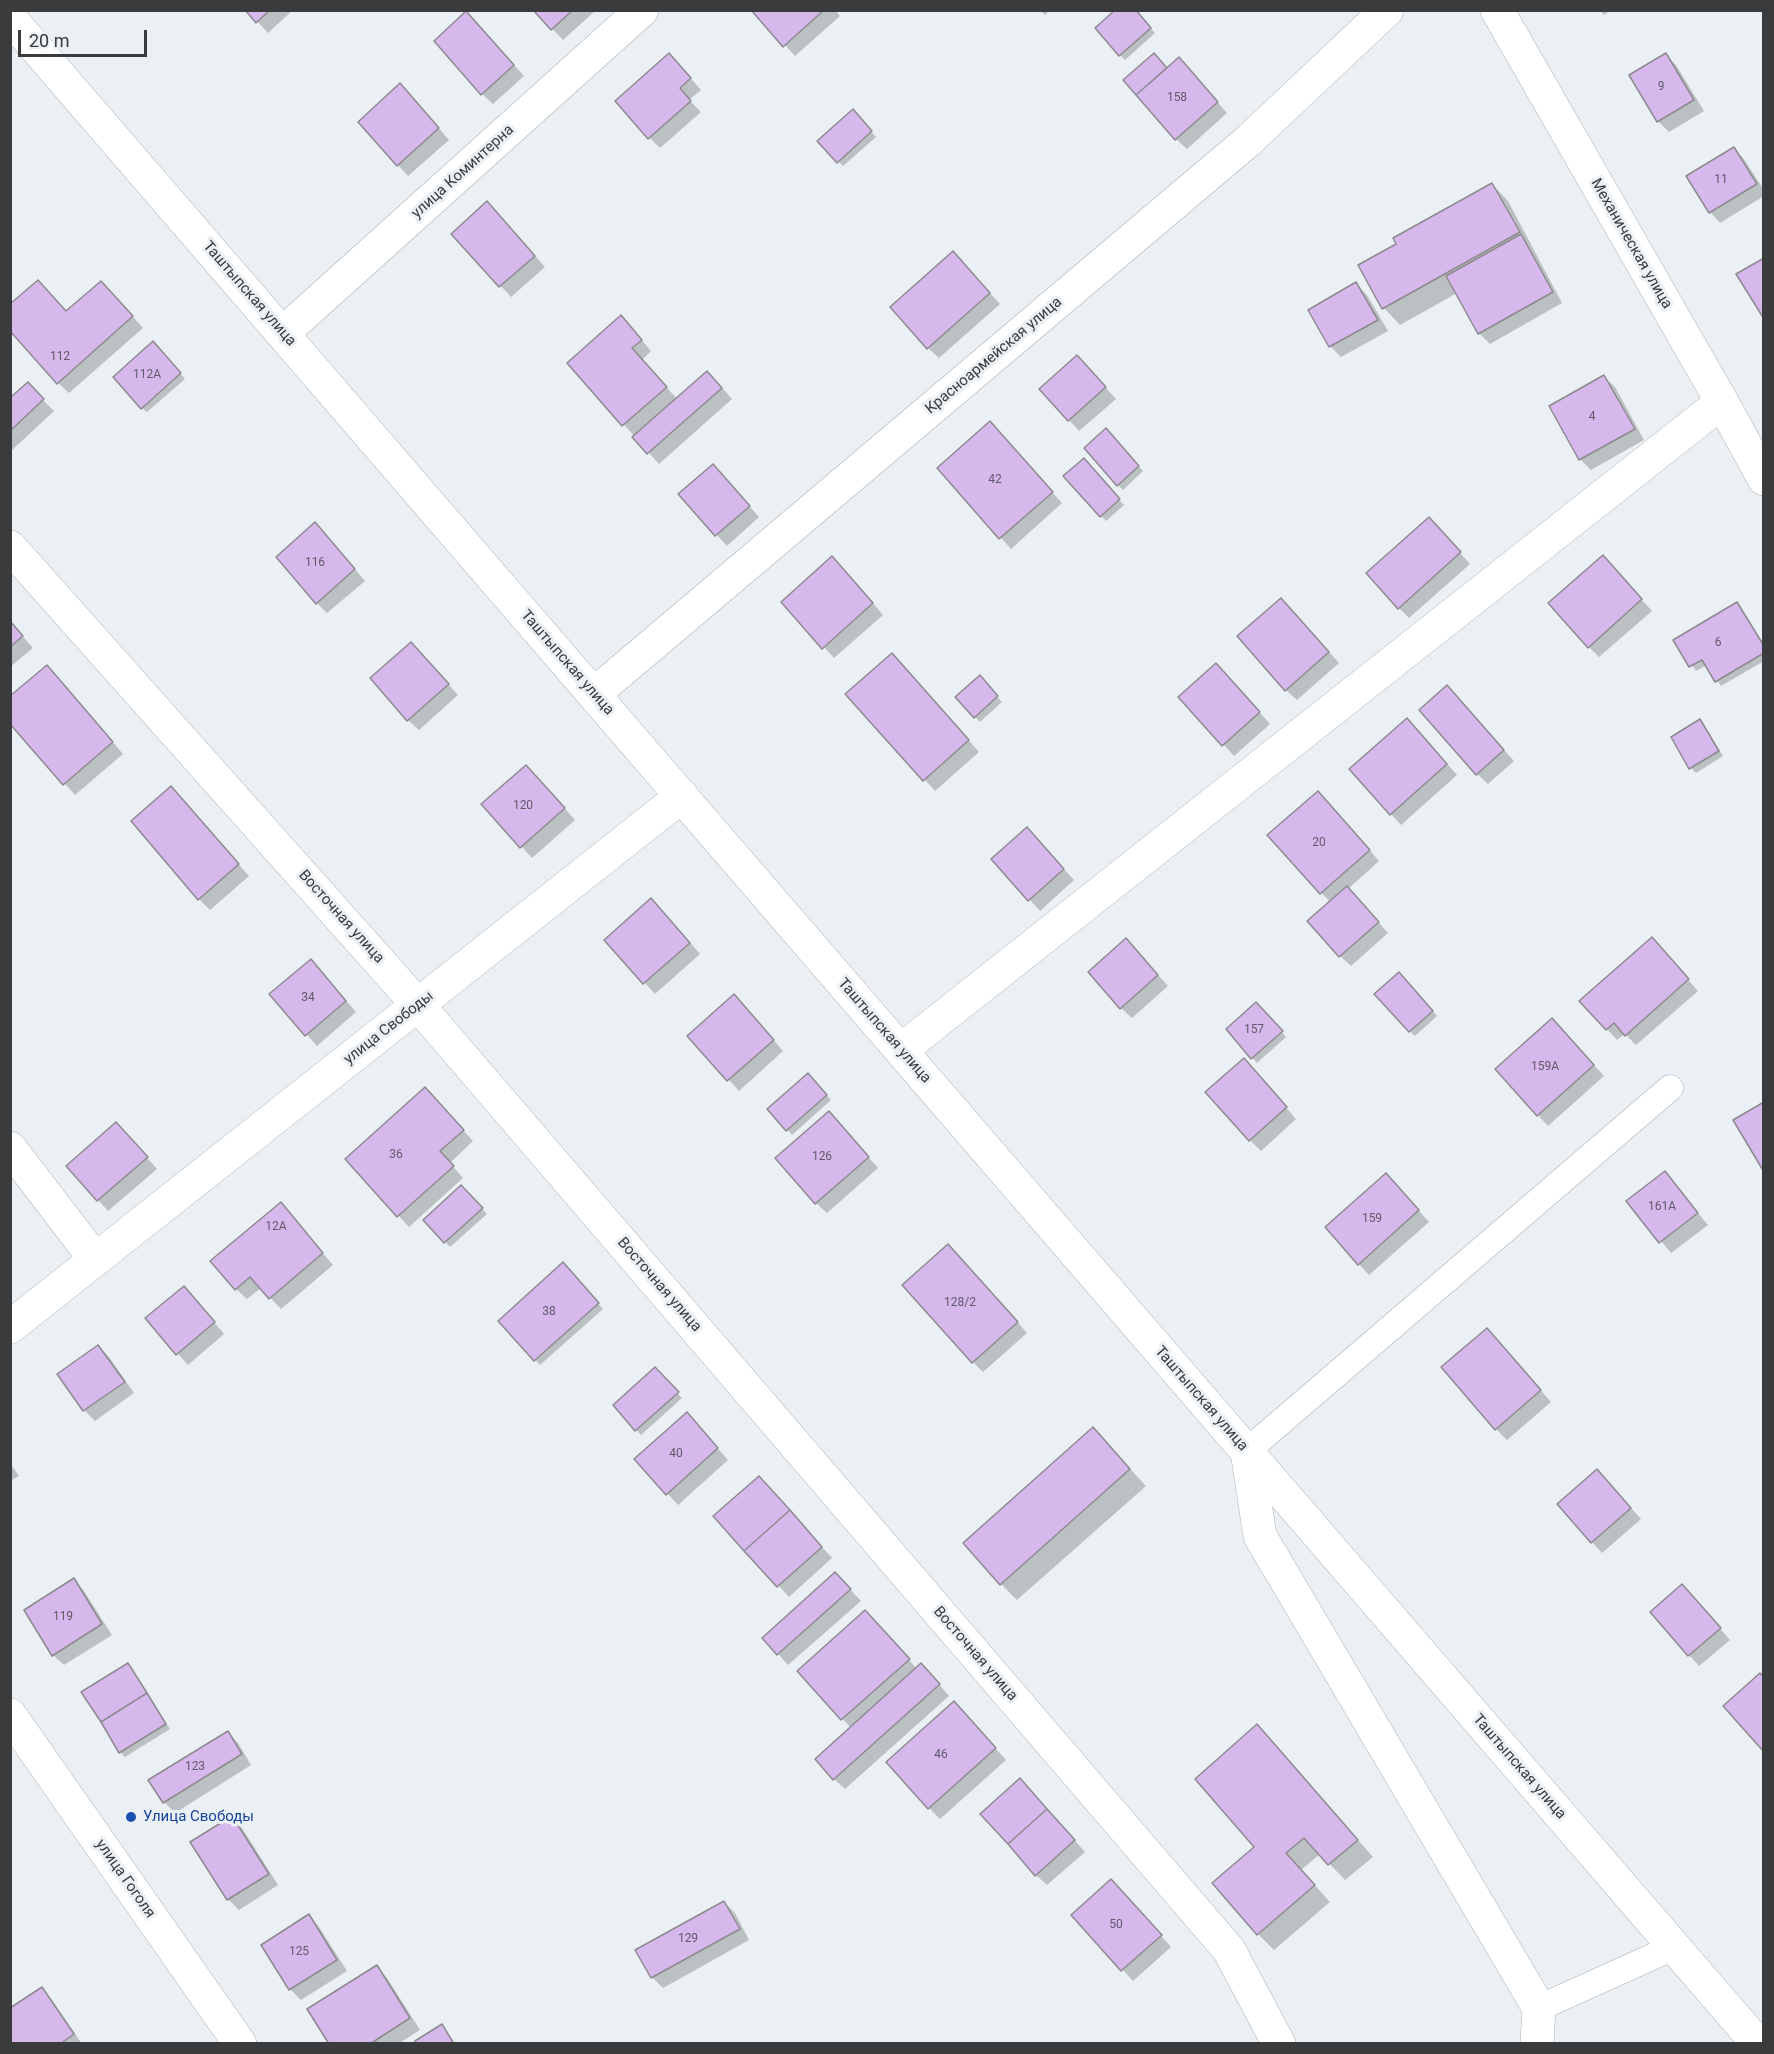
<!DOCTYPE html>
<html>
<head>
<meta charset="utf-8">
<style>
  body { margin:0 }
  #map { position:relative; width:1774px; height:2054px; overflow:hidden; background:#eaf0f4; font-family:Roboto,sans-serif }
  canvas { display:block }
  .frame { position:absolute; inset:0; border:12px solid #393b3d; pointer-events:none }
  .scale { position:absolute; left:18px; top:30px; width:129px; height:27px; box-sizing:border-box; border:3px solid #393b3d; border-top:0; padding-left:8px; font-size:18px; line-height:21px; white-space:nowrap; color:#393b3d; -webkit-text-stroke:4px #eaf0f4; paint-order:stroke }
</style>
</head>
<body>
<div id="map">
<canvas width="1774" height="2054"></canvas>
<div class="frame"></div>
<div class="scale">20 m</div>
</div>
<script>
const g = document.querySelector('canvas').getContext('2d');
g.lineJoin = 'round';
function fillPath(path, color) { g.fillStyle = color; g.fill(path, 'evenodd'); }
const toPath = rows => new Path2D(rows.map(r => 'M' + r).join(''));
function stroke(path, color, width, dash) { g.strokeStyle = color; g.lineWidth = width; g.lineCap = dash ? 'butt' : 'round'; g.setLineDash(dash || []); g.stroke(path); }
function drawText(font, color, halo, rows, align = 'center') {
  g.font = font + ' Roboto,sans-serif'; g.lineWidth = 6; g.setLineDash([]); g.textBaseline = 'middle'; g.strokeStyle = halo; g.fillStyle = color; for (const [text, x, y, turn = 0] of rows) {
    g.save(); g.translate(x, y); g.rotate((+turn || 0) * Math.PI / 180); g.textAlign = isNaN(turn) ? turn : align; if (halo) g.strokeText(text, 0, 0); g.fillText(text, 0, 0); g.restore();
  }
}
const shadow = toPath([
  [247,10,293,10,268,33],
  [535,10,596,10,563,40],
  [753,10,835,10,840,16,795,56],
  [1040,10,1050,10,1045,15],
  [1134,10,1155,33,1125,60,1120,55],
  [1600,10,1611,10,1604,15],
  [477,24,524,76,493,104,482,94],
  [1665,54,1676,65,1704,111,1669,132,1658,121],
  [680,66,701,90,689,100,701,112,660,148,650,138],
  [1167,70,1189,70,1227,113,1187,149,1176,139],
  [411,96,449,140,408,176,398,165],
  [853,111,876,137,843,166,819,141],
  [1734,149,1744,159,1764,190,1764,196,1720,223,1710,212],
  [1492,184,1508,201,1562,303,1490,344,1479,333,1457,293,1400,325,1384,308,1360,265,1398,244],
  [498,214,545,267,511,297,453,234],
  [964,264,1000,304,939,358,928,348],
  [1356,284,1367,295,1388,331,1341,357,1330,346],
  [112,293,143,328,69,393,58,383,67,313],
  [631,328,651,351,642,360,677,399,718,383,732,399,659,464,569,363],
  [158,348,185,379,147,412,142,408],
  [1088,368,1116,399,1079,431,1041,389],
  [1604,377,1615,387,1644,440,1591,470,1580,459,1551,406],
  [27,384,54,411,10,452,10,396,12,398],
  [1000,434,1062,503,1011,549,939,468],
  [1111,435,1143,471,1123,490,1118,485],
  [1088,465,1124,505,1106,521,1065,476],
  [723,476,759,517,727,546,680,494],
  [1439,530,1470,564,1409,618,1399,608],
  [326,535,365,581,327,613,317,603],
  [1613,568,1652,611,1599,657,1589,647],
  [843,569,883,615,834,658,783,602],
  [1737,604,1764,645,1764,661,1721,686,1707,665,1696,671,1675,640],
  [1291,610,1339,663,1297,700,1286,690],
  [10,622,33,648,10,667],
  [422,655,458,695,419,730,408,720],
  [902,665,979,752,935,791,847,694],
  [1227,676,1270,724,1234,756,1180,697],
  [58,678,123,754,75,795,10,722],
  [984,682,1002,702,980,722,975,717],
  [1458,698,1514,761,1488,784,1477,774],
  [1700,721,1723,756,1696,773,1691,768],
  [1417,730,1457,775,1401,825,1391,814],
  [537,777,575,820,532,858,483,804],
  [171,788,249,876,210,910,199,899],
  [1329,803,1379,861,1348,889,1388,933,1351,966,1340,956,1330,902,1269,836],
  [1027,829,1074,880,1040,911,993,859],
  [662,911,700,954,655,994,606,940],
  [1662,950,1698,991,1636,1045,1625,1034,1617,1040,1607,1029],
  [1137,951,1168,986,1132,1018,1121,1008],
  [321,972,356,1012,317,1046,271,994],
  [1404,979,1437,1016,1415,1036,1410,1031],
  [745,1007,783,1051,739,1091,689,1036],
  [1261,1009,1286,1037,1257,1063,1228,1029],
  [1563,1031,1604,1076,1548,1126,1538,1115],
  [1254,1071,1296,1119,1261,1151,1250,1140],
  [808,1075,831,1100,792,1135,769,1109],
  [435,1100,473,1141,450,1163,463,1178,409,1227,347,1159],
  [839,1124,878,1168,827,1213,816,1203],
  [127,1135,157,1169,108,1211,68,1166],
  [1664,1173,1708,1225,1671,1253,1628,1201],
  [1396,1186,1429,1222,1369,1275,1359,1264],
  [461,1187,487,1214,450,1247,425,1220],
  [280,1204,333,1265,281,1309,261,1288,247,1299,236,1289],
  [959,1256,1027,1333,983,1372,973,1362],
  [568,1269,603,1309,540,1365,500,1321],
  [194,1298,224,1334,188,1365,147,1319],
  [1497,1341,1551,1402,1507,1440,1496,1429],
  [98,1346,109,1357,134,1393,95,1421,84,1410],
  [655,1369,682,1398,641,1435,615,1406],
  [697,1425,728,1460,678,1505,636,1459],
  [1093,1429,1146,1486,1017,1600,1001,1584],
  [10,1463,19,1476,10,1481],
  [1597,1471,1641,1519,1602,1553,1592,1542],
  [769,1488,832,1558,789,1597,716,1516],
  [74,1580,84,1591,112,1635,64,1665,53,1655],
  [846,1585,861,1601,788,1665,764,1638],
  [1693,1597,1730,1640,1699,1666,1689,1655],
  [876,1622,917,1669,932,1676,949,1696,845,1789,834,1779,851,1728,799,1671],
  [128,1665,170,1729,125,1757,120,1752],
  [964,1714,1006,1760,940,1819,929,1808],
  [1257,1726,1373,1857,1345,1880,1320,1854,1301,1870,1330,1902,1274,1950,1258,1934,1256,1847],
  [227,1732,238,1743,251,1765,175,1813,164,1802],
  [1031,1791,1085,1852,1047,1885,1036,1875],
  [232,1817,242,1828,278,1885,239,1910,228,1899],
  [1122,1892,1171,1947,1133,1981,1073,1915],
  [724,1902,735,1913,749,1940,663,1988,652,1977],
  [309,1916,319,1927,347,1971,301,2000,290,1989,263,1945],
  [377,1967,387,1978,420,2030,398,2044,330,2044],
  [42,1989,52,2000,82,2044,10,2044],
  [441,2026,456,2044,418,2044]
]);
const building = toPath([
  [245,10,270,10,256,23,245,10],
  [533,10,573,10,551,30,533,10],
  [751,10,824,10,783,47,751,10],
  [1115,10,1136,10,1151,28,1119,56,1095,28,1115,10],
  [466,11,514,65,481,95,434,41,466,11],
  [669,53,691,78,680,88,691,101,648,139,615,101,669,53],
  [1154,53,1167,68,1136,95,1123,80,1154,53],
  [1666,53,1694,100,1657,122,1629,75,1666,53],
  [1179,57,1218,102,1175,140,1136,95,1179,57],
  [400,83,439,128,397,166,358,122,400,83],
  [853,109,872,131,837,163,817,141,853,109],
  [1734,147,1757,184,1709,213,1686,176,1734,147],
  [1492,183,1520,232,1382,309,1358,265,1396,244,1393,238,1492,183],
  [487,201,535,256,499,287,451,234,487,201],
  [1521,234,1553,292,1478,334,1446,276,1521,234],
  [953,251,990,293,927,349,890,307,953,251],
  [1764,258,1764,319,1736,274,1764,258],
  [38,280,66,311,101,281,133,316,57,384,10,331,10,304,38,280],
  [1356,282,1378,320,1329,347,1308,310,1356,282],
  [621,315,642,340,632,348,667,387,622,426,567,363,621,315],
  [153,341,181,373,141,409,113,377,153,341],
  [1077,355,1106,387,1068,421,1039,389,1077,355],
  [707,371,722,388,647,454,632,437,707,371],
  [1604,375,1635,429,1579,460,1549,406,1604,375],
  [28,382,44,399,10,431,10,395,12,396,28,382],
  [990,421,1053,492,999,539,937,468,990,421],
  [1106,428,1139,466,1117,486,1084,448,1106,428],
  [1084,458,1120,499,1100,517,1063,476,1084,458],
  [713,464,750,506,715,536,678,494,713,464],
  [1429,517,1461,552,1398,609,1366,573,1429,517],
  [315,522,355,569,316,604,276,557,315,522],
  [1603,555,1642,599,1588,648,1548,603,1603,555],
  [832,556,873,603,822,649,781,602,832,556],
  [1281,598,1329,652,1285,691,1237,636,1281,598],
  [1737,602,1764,646,1764,653,1715,682,1702,660,1689,667,1673,640,1737,602],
  [10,621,23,636,10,647,10,621],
  [411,642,449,684,407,721,370,678,411,642],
  [892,653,969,740,923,781,845,694,892,653],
  [1216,663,1260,712,1222,746,1178,697,1216,663],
  [47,665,113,742,63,785,10,724,10,696,47,665],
  [980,675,998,696,974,718,955,697,980,675],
  [1447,685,1504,750,1476,775,1419,710,1447,685],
  [1407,718,1447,764,1390,815,1349,769,1407,718],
  [1700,719,1719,751,1689,769,1671,737,1700,719],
  [526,765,565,808,520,848,481,804,526,765],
  [171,786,239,864,198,900,131,821,171,786],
  [1318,791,1370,850,1320,894,1267,835,1318,791],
  [1027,827,1064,869,1028,901,991,859,1027,827],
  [1347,886,1379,922,1339,957,1307,921,1347,886],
  [651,898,690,943,643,984,604,940,651,898],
  [1652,937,1689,979,1625,1036,1614,1023,1606,1030,1579,1001,1652,937],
  [1126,938,1158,975,1120,1009,1088,972,1126,938],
  [311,959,346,1001,305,1036,269,994,311,959],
  [1399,972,1433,1011,1409,1032,1374,994,1399,972],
  [734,994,774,1040,727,1081,687,1036,734,994],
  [1256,1002,1283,1031,1251,1059,1226,1029,1256,1002],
  [1552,1018,1594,1065,1537,1116,1495,1069,1552,1018],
  [1244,1058,1287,1107,1249,1141,1205,1092,1244,1058],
  [808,1073,827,1095,786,1131,767,1109,808,1073],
  [425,1087,464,1130,440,1151,454,1166,397,1217,345,1159,425,1087],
  [1764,1102,1764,1172,1733,1120,1764,1102],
  [829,1111,869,1157,815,1204,775,1158,829,1111],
  [116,1122,148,1157,97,1201,66,1166,116,1122],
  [1665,1171,1698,1213,1659,1243,1626,1201,1665,1171],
  [1386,1173,1419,1210,1358,1265,1325,1227,1386,1173],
  [461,1185,483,1208,444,1243,423,1220,461,1185],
  [281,1202,323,1253,269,1299,250,1277,235,1290,210,1261,281,1202],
  [948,1244,1018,1322,972,1363,902,1285,948,1244],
  [563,1262,599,1303,534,1361,498,1321,563,1262],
  [184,1286,215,1322,176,1355,145,1318,184,1286],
  [1487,1328,1541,1390,1495,1430,1441,1367,1487,1328],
  [98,1345,125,1382,83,1411,57,1374,98,1345],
  [655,1367,679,1392,635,1431,613,1405,655,1367],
  [687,1412,718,1448,666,1495,634,1459,687,1412],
  [1093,1427,1130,1469,1000,1585,963,1543,1093,1427],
  [1597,1469,1631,1508,1591,1543,1557,1504,1597,1469],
  [759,1476,790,1510,744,1551,713,1516,759,1476],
  [790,1510,822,1547,777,1587,744,1551,790,1510],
  [835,1572,851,1589,777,1655,762,1638,835,1572],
  [74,1578,102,1624,52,1656,24,1610,74,1578],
  [1682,1584,1721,1628,1688,1656,1650,1612,1682,1584],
  [865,1610,910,1659,841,1720,797,1671,865,1610],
  [128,1663,147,1693,101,1722,81,1692,128,1663],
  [921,1663,940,1684,833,1780,815,1759,921,1663],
  [1760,1673,1764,1677,1764,1752,1723,1706,1760,1673],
  [147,1693,166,1724,119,1753,101,1722,147,1693],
  [954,1701,996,1748,928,1809,886,1762,954,1701],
  [1257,1724,1358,1840,1328,1865,1304,1838,1286,1853,1315,1885,1257,1935,1212,1883,1254,1847,1195,1779,1257,1724],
  [228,1731,242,1754,163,1803,148,1780,228,1731],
  [1020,1778,1047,1809,1008,1844,980,1814,1020,1778],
  [1047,1809,1075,1840,1035,1876,1008,1844,1047,1809],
  [232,1816,269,1874,227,1900,190,1842,232,1816],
  [1111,1879,1162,1935,1121,1971,1071,1915,1111,1879],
  [724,1901,740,1929,651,1978,635,1950,724,1901],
  [309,1914,337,1960,289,1990,261,1945,309,1914],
  [377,1965,410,2018,370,2044,329,2044,307,2009,377,1965],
  [42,1987,74,2034,60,2044,10,2044,10,2008,42,1987],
  [442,2024,454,2044,416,2044,415,2041,442,2024]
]);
const service = toPath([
  [1247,1451,1670,1088],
  [1539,2008,1674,1947]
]);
const minor = toPath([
  [1497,10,1722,402,1764,479],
  [10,18,1758,2044],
  [283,333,642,10],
  [10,547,418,1005,1229,1950,1279,2044],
  [594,694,1248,141,1387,10],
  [901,1050,1722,402],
  [10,1148,95,1259],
  [10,1327,682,796],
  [1247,1451,1260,1536,1539,2008,1537,2044],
  [10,1715,240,2044]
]);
const markers = [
  [131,1817,6,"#1a4fb4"]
];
const numberNames = [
  ["9",1661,87],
  ["158",1177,98],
  ["11",1721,180],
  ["112",60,357],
  ["112А",147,375],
  ["4",1592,417],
  ["42",995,480],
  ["116",315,563],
  ["6",1718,643],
  ["120",523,806],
  ["20",1319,843],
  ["34",308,998],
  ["157",1254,1030],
  ["159А",1545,1067],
  ["36",396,1155],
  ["126",822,1157],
  ["161А",1662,1207],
  ["159",1372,1219],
  ["12А",276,1227],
  ["128/2",960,1303],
  ["38",549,1312],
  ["40",676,1454],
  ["119",63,1617],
  ["46",941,1755],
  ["123",195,1767],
  ["50",1116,1925],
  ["129",688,1939],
  ["125",299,1952]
];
const streetNames = [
  ["улица Коминтерна",463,172,-42],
  ["Механическая улица",1631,244,60],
  ["Таштыпская улица",249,294,49],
  ["Красноармейская улица",994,356,-40],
  ["Таштыпская улица",567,663,49],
  ["Восточная улица",341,917,48],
  ["улица Свободы",389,1028,-38],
  ["Таштыпская улица",884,1031,49],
  ["Восточная улица",659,1285,49],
  ["Таштыпская улица",1201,1399,49],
  ["Восточная улица",975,1654,49],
  ["Таштыпская улица",1519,1767,49],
  ["улица Гоголя",125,1879,55]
];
const transitNames = [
  ["Улица Свободы",143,1817]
];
fillPath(shadow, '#0003');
fillPath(building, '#d7b8ec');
stroke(building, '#8d8a8f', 1.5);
stroke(service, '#acb1b5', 27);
stroke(minor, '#acb1b5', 34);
stroke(service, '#fff', 26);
stroke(minor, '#fff', 33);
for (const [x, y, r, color] of markers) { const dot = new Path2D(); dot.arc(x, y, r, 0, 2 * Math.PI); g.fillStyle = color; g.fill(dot); stroke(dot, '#eaf0f4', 2); }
drawText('12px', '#605a69', null, numberNames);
drawText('15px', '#393b3d', '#eaf0f4', streetNames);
drawText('15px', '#164399', '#eaf0f4', transitNames, 'left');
</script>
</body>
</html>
